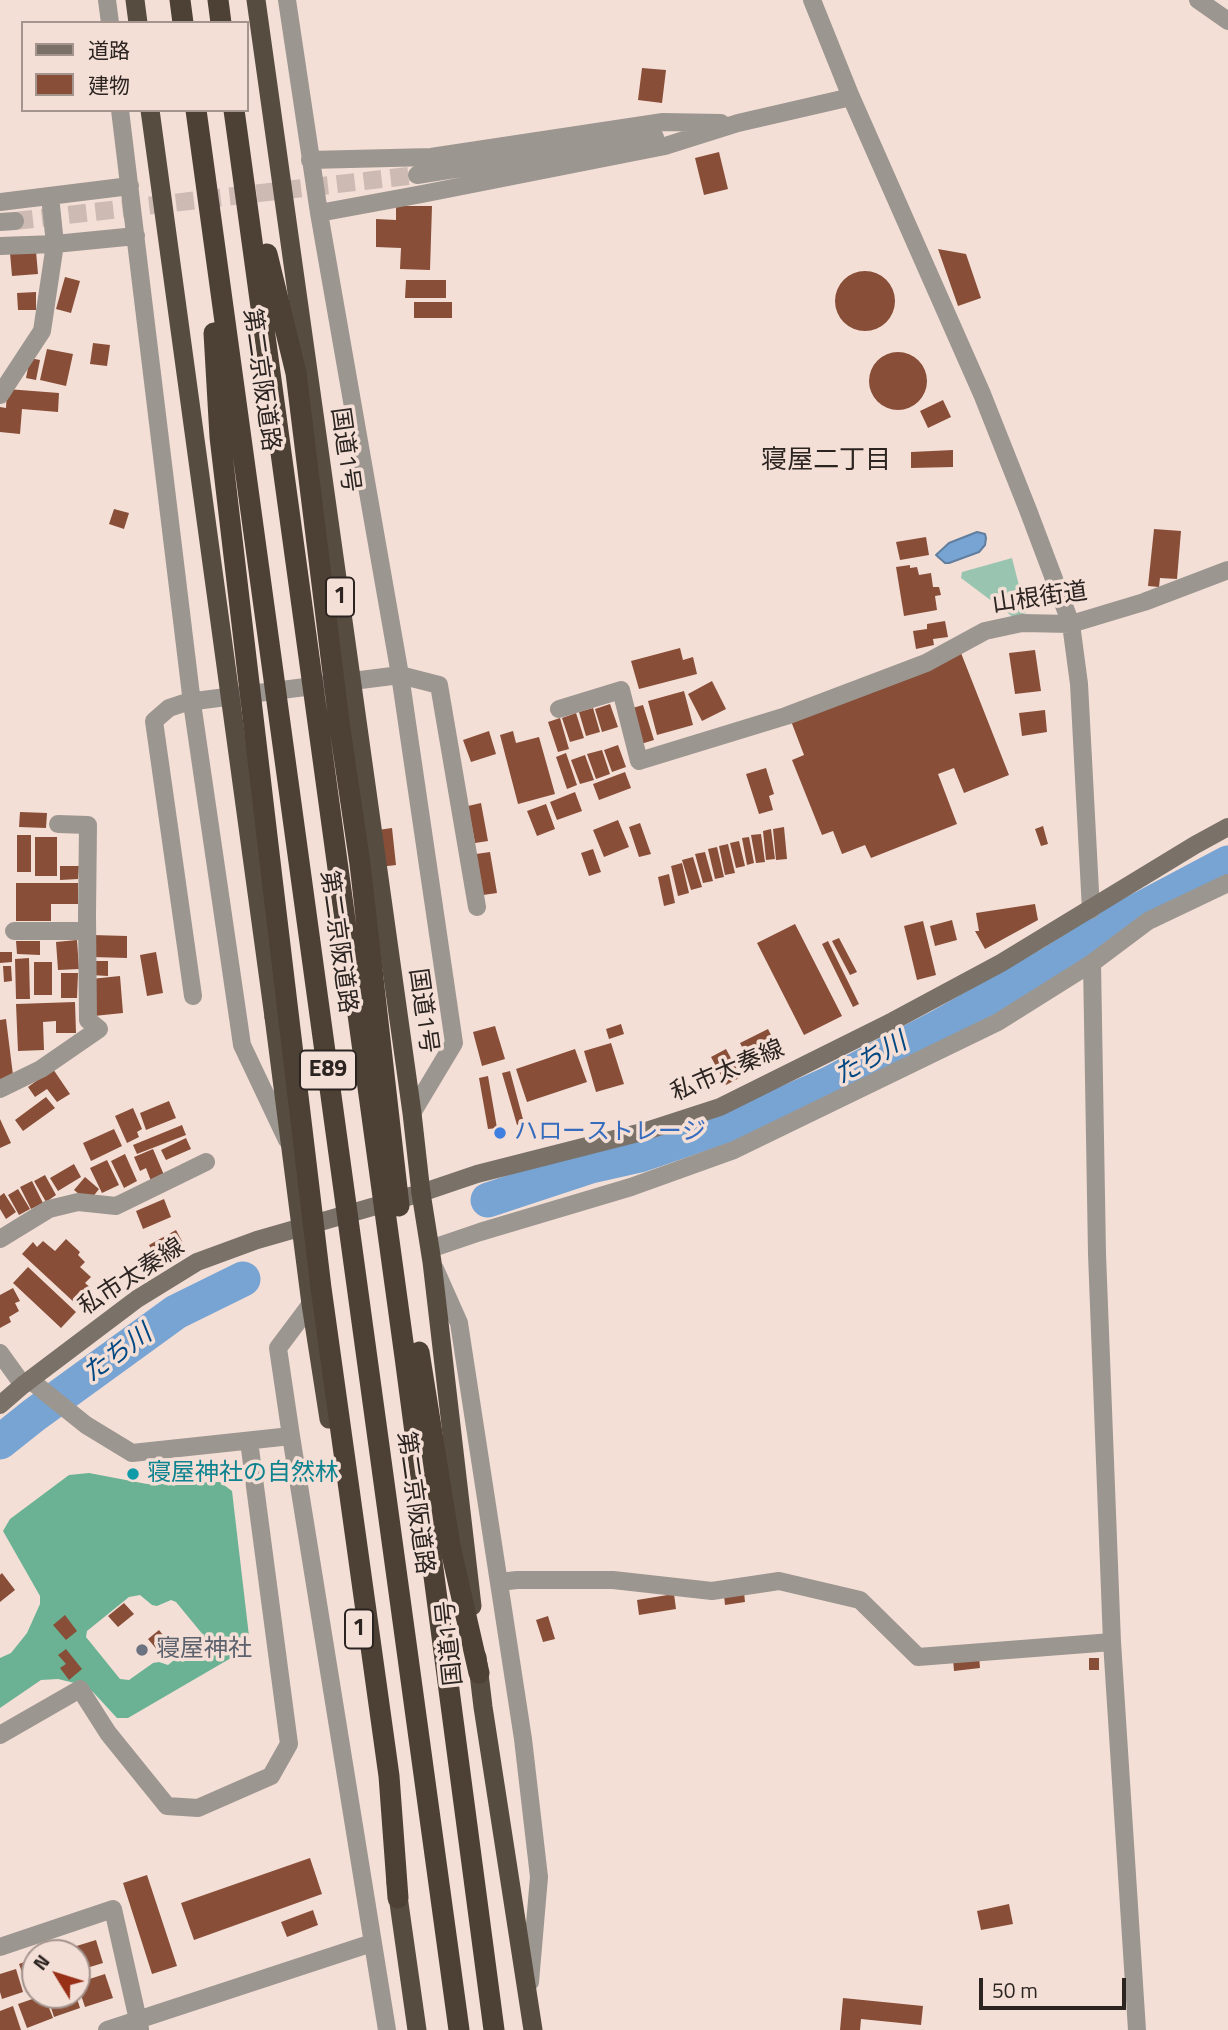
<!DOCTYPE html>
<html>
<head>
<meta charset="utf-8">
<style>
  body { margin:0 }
  #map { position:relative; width:1228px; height:2030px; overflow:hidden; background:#f4dfd7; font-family:"Titillium Web","Noto Sans JP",sans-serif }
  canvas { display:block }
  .legend { position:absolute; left:21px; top:21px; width:228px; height:91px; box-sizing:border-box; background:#f4dfd7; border:2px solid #a4948e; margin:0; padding:9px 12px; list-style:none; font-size:21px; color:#2b2421 }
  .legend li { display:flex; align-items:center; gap:14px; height:35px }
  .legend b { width:35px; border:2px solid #a4948e }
  .north { position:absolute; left:21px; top:1939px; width:70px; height:70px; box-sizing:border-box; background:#f4dfd7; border:2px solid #a4948e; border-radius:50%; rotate:308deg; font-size:19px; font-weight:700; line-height:28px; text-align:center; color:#2b2421 }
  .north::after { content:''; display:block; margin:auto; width:24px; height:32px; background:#982f17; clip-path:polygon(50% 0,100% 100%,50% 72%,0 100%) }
  .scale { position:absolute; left:979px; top:1978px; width:147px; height:32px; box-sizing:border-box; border:4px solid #2b2421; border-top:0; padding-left:9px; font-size:21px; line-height:24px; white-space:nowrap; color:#2b2421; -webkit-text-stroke:5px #f4dfd7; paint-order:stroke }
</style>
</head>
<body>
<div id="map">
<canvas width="1228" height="2030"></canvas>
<ul class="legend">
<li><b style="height:9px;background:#7a7168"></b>道路</li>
<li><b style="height:19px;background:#884e38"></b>建物</li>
</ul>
<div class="north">N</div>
<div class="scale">50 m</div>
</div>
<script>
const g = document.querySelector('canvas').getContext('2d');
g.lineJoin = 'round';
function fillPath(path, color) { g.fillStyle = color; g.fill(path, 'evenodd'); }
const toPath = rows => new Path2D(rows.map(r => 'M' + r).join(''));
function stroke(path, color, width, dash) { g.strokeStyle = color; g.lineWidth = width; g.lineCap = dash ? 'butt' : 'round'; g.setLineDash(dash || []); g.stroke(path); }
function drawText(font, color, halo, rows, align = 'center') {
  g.font = font + ' "Titillium Web","Noto Sans JP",sans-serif'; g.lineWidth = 7; g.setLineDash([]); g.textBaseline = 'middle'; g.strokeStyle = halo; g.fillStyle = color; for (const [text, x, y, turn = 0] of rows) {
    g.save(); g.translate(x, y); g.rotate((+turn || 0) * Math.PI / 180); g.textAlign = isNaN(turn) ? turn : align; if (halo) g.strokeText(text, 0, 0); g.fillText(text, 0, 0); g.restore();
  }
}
const green = toPath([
  [1012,558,1026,613,1013,617,961,578,962,572]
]);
const forest = toPath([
  [89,1473,147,1484,220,1482,232,1491,249,1636,231,1658,128,1718,117,1718,93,1692,83,1685,58,1679,41,1680,0,1708,0,1658,11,1653,27,1633,40,1604,40,1596,3,1531,10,1519,69,1475],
  [140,1595,152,1605,157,1606,171,1600,176,1602,204,1636,168,1665,159,1662,153,1663,129,1680,120,1679,86,1637,87,1631,129,1597]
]);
const water = toPath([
  [977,532,985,534,986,538,985,545,979,552,949,563,945,563,936,555,949,543,977,532]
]);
const river = toPath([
  [488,1200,591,1166,640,1155,771,1110,829,1084,941,1026,1054,962,1111,925,1228,863],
  [0,1442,34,1415,176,1312,243,1279]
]);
const building = toPath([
  [642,68,666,70,662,103,638,100],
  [719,152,728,189,704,195,695,158],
  [396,206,432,206,430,270,400,269,401,248,376,247,376,219,396,220],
  [938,249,966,254,981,298,958,306],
  [36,251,38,274,12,276,10,253],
  '835 301a30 30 0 1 1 60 0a30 30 0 1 1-60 0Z',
  [65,277,80,281,71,313,56,309],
  [406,280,446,280,446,298,405,298],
  [36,292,36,310,18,310,17,293],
  [414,302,452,302,452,318,414,318],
  [93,343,110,345,107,366,90,364],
  [47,349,73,354,66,386,40,380],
  '869 381a29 29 0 1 1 58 0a29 29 0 1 1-58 0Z',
  [30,358,40,360,36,380,26,378],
  [7,389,59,393,58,412,22,409,20,434,0,432,0,407,6,408],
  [943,400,951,417,928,428,920,411],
  [953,450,953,467,911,468,911,452],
  [114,509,129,513,124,529,109,524],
  [1154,529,1181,531,1177,579,1160,578,1159,587,1148,586],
  [926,537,929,555,900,560,896,542],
  [910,565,910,568,917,567,919,575,931,573,933,587,939,587,941,595,935,596,937,610,904,616,896,567],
  [945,621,948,637,933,639,934,645,916,649,913,631,927,629,927,624],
  [680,648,683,660,693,657,697,674,639,689,631,661],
  [1035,650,1041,691,1015,694,1009,653],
  [961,653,1009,775,964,793,954,768,938,774,957,824,871,858,865,845,842,854,833,831,822,835,792,760,804,755,791,721],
  [712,681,726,709,702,721,688,694],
  [684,691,693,725,657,735,648,701],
  [610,704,618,727,602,732,595,709],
  [643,705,654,740,641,744,629,709],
  [593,708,600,732,586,736,579,712],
  [1045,710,1047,732,1022,736,1019,713],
  [576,713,584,738,570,742,562,718],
  [560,718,569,749,558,752,548,722],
  [489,731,496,754,471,762,463,740],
  [513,731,516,743,539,737,555,794,518,804,500,735],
  [618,745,626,767,612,772,604,750],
  [602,750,610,774,596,779,587,754],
  [566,753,577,785,567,789,556,757],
  [585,755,594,780,580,784,571,760],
  [766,768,774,794,769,796,773,810,759,814,746,774],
  [625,772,631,788,599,800,593,784],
  [575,792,582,811,557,820,550,802],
  [481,803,488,841,475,843,468,806],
  [546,804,555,829,537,836,527,811],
  [20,812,47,813,46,828,19,827],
  [618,820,629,847,604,857,593,830],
  [640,823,651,854,639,857,629,827],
  [1043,826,1048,844,1041,846,1035,829],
  [784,827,787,859,776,860,773,829],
  [392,828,396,865,355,870,350,834],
  [771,829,775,859,766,860,763,831],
  [761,834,765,862,756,863,751,835],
  [17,835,31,835,31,872,17,872],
  [35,837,57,837,57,876,35,876],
  [749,837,754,863,747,865,742,838],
  [739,841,745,866,736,868,730,843],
  [728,844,735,873,725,875,719,846],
  [717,847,724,877,715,879,708,849],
  [593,849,601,872,589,876,581,853],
  [490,852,497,893,483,895,476,854],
  [705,852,713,881,703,883,695,854],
  [693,857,702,887,691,890,682,860],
  [682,863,689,893,678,896,671,866],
  [60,866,79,866,78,879,60,880],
  [669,874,675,903,664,906,658,877],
  [16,883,78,883,78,904,51,904,51,921,16,921],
  [1035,904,1038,920,985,949,975,931,979,931,976,913],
  [952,920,957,940,935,946,930,926],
  [923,921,936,975,917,980,904,926],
  [795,924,842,1016,804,1035,757,943],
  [92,935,127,936,127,958,92,957],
  [839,938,857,972,850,975,832,941],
  [77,940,79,969,58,970,56,942],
  [16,941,40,941,40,955,17,954],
  [828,941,859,1004,853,1007,822,944],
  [0,952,12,952,12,962,0,963],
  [156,952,163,993,147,996,140,955],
  [29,958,30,999,16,999,15,959],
  [92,961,108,961,108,976,91,975],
  [34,962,52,962,52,995,34,995],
  [3,966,11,966,12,981,4,982],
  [61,973,78,973,77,998,61,998],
  [120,976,123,1013,94,1016,91,979],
  [75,1002,76,1033,56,1033,56,1021,43,1022,44,1050,18,1051,16,1004],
  [6,1019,13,1075,0,1081,0,1020],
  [621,1024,624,1034,609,1039,606,1029],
  [495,1026,505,1059,482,1066,473,1032],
  [768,1029,778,1049,750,1063,740,1043],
  [611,1043,624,1084,596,1092,584,1051],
  [575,1049,587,1082,527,1102,516,1069],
  [726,1049,741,1077,726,1085,711,1057],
  [53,1069,70,1094,57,1102,47,1089,35,1097,28,1087],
  [510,1071,524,1123,517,1125,502,1073],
  [488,1076,497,1128,488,1129,479,1078],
  [46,1097,55,1108,23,1131,15,1120],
  [169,1101,176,1118,146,1130,140,1113],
  [133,1108,142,1129,137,1132,139,1137,127,1143,115,1116],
  [0,1119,11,1143,0,1148],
  [182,1125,186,1135,137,1154,133,1145],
  [114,1129,122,1146,91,1161,83,1143],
  [186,1138,191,1149,166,1160,161,1150],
  [153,1149,164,1175,151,1181,146,1168,140,1171,134,1157],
  [125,1154,137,1181,124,1188,111,1161],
  [107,1160,119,1185,102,1193,90,1168],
  [74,1164,81,1177,58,1191,50,1178],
  [45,1175,56,1195,46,1202,34,1181],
  [85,1177,99,1189,92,1198,87,1194,84,1198,74,1190],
  [32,1181,43,1203,31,1209,20,1187],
  [18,1189,30,1209,19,1215,8,1195],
  [4,1193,16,1212,6,1219,0,1209,0,1196],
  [164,1199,171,1217,143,1229,136,1211],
  [176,1230,183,1243,156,1258,149,1245],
  [66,1239,80,1252,78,1255,85,1262,80,1267,91,1277,85,1283,92,1289,77,1305,22,1254,33,1242,37,1247,43,1241,55,1251],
  [28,1267,76,1312,61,1328,13,1283],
  [13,1288,20,1301,15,1303,19,1311,9,1317,11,1322,0,1328,0,1295],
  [2,1573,15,1590,0,1602,0,1575],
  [744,1592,745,1602,725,1605,724,1595],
  [674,1594,676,1609,639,1615,637,1600],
  [124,1603,134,1614,118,1627,108,1616],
  [65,1615,77,1631,66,1640,53,1625],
  [548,1616,555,1639,543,1642,536,1620],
  [159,1630,174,1649,164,1658,148,1639],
  [66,1649,82,1669,69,1680,60,1668,66,1664,58,1655],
  [979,1656,980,1668,954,1671,953,1659],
  [1089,1658,1099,1658,1099,1670,1089,1670],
  [310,1858,322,1894,194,1940,181,1903],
  [147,1875,177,1966,152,1974,123,1883],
  [1009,1904,1013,1924,981,1930,977,1911],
  [313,1910,318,1925,287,1937,281,1922],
  [96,1940,103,1963,77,1971,77,1953,72,1953,70,1948],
  [35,1958,35,1989,29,1991,19,1964],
  [16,1969,23,1992,2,1999,0,1992,0,1974],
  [105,1974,113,1998,85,2007,77,1983],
  [44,1995,53,2018,27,2028,18,2004],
  [47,1995,76,1995,80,2008,54,2017],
  [843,1998,923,2006,921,2025,861,2019,860,2030,840,2030],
  [13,2006,21,2030,0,2030,0,2011]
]);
const minorTunnel = toPath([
  [15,221,417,175]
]);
const minor = toPath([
  [107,0,110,23],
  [287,0,319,213,400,675,454,1043,412,1113],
  [812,0,851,97,982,394,1028,510,1071,624,1079,684,1091,910],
  [1198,0,1228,21],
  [120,110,192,703,242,1045,287,1140],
  [310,160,431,157,663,122,721,123],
  [417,175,655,137],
  [0,202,130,186],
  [319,213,422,194,665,146,738,123,851,97],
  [0,222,15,221],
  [0,246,55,244,136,236],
  [0,395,42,331,55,244,50,196],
  [559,709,621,690,639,761,786,716,926,663,985,631,1022,623,1071,624,1144,602,1228,570],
  [14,931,87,931],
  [1092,963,1097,1254,1112,1642,1137,2030],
  [193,996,154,721,169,708,187,702,400,675,439,685,477,907],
  [0,1089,41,1069,99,1029,88,1020,87,915,88,825,58,824],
  [0,1239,49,1209,78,1202,116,1206,206,1162],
  [430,1249,480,1232,631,1187,734,1150,998,1022,1092,963,1148,921,1228,883],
  [435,1269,459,1323,523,1739,539,1877,530,1982],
  [311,1304,278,1348,291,1436,387,2030],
  [0,1353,23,1385],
  [30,1380,86,1425,132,1453,291,1436],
  [499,1582,517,1580,613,1580,712,1591,779,1581,860,1600,918,1657,1112,1642],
  [0,1735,80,1689,108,1733,167,1806,198,1808,271,1776,289,1744,249,1441],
  [0,1947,113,1909,140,2029],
  [107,2030,372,1943]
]);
const secondary = toPath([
  [0,1405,23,1385,137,1299,197,1262,257,1240,421,1193,477,1174,646,1131,720,1107,893,1021,1001,963,1195,845,1228,827]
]);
const trunk = toPath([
  [135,0,138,23],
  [274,1017,311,1304,329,1419],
  [421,1193,432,1262,472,1606],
  [477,1657,483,1707,533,2030],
  [396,1882,417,2030]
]);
const motorway = toPath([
  [180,0,183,23],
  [218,0,221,23],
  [450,1546,479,1673]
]);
const trunkBridge = toPath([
  [256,0,412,1113,421,1193],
  [150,110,274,1017]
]);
const motorwayBridge = toPath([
  [196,110,459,2030],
  [234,110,405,1357,494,2030],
  [267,254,296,373,339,722,360,864,399,1206],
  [214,333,220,437,271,870,321,1288,389,1776,398,1898],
  [419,1352,450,1546]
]);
const markers = [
  [500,1133,7,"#3f7fe0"],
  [133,1474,7,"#0f9aa8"],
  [142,1650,7,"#6b7280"]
];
const shields = [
  [340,597,28],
  [328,1070,56],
  [359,1629,28]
];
const shieldNames = [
  ["1",340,597],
  ["E89",328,1070],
  ["1",359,1629]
];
const streetNames = [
  ["第二京阪道路",260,380,82],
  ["国道1号",344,450,82],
  ["山根街道",1040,599,-8],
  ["第二京阪道路",337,942,82],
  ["国道1号",422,1011,82],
  ["私市太秦線",728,1072,-23],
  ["私市太秦線",132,1278,-33],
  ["第二京阪道路",414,1503,82],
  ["国道1号",451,1643,-96]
];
const shopNames = [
  ["ハローストレージ",514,1133]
];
const cultureNames = [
  ["寝屋神社の自然林",147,1474]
];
const worshipNames = [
  ["寝屋神社",156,1650]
];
const neighbourhoodNames = [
  ["寝屋二丁目",826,462]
];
const waterNames = [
  ["たち川",871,1060,-29],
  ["たち川",118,1355,-36]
];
fillPath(green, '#99c5b0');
fillPath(forest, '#6bb294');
fillPath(water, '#78a4d3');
stroke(water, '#617e9e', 2);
stroke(river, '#78a4d3', 35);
fillPath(building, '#884e38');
stroke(minorTunnel, '#ccbab3', 18, [18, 9]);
stroke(minor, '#9c9690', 18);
stroke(secondary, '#7a7168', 18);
stroke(trunk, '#574c40', 19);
stroke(motorway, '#4d4135', 21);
stroke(trunkBridge, '#574c40', 19);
stroke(motorwayBridge, '#4d4135', 21);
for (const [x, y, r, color] of markers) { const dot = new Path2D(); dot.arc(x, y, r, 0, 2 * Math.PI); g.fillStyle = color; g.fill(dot); stroke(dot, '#f4dfd7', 2.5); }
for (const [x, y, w] of shields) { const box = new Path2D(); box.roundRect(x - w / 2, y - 19.5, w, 39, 5); g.fillStyle = '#f4dfd7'; g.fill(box); stroke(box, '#2b2421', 2); }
drawText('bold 23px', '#2b2421', null, shieldNames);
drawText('24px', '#2b2421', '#f4dfd7', streetNames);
drawText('24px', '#366cbe', '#f4dfd7', shopNames, 'left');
drawText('24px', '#0d838f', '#f4dfd7', cultureNames, 'left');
drawText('24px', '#5b616d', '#f4dfd7', worshipNames, 'left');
drawText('26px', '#2b2421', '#f4dfd7', neighbourhoodNames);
drawText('italic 26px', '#014882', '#f4dfd7', waterNames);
</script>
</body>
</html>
